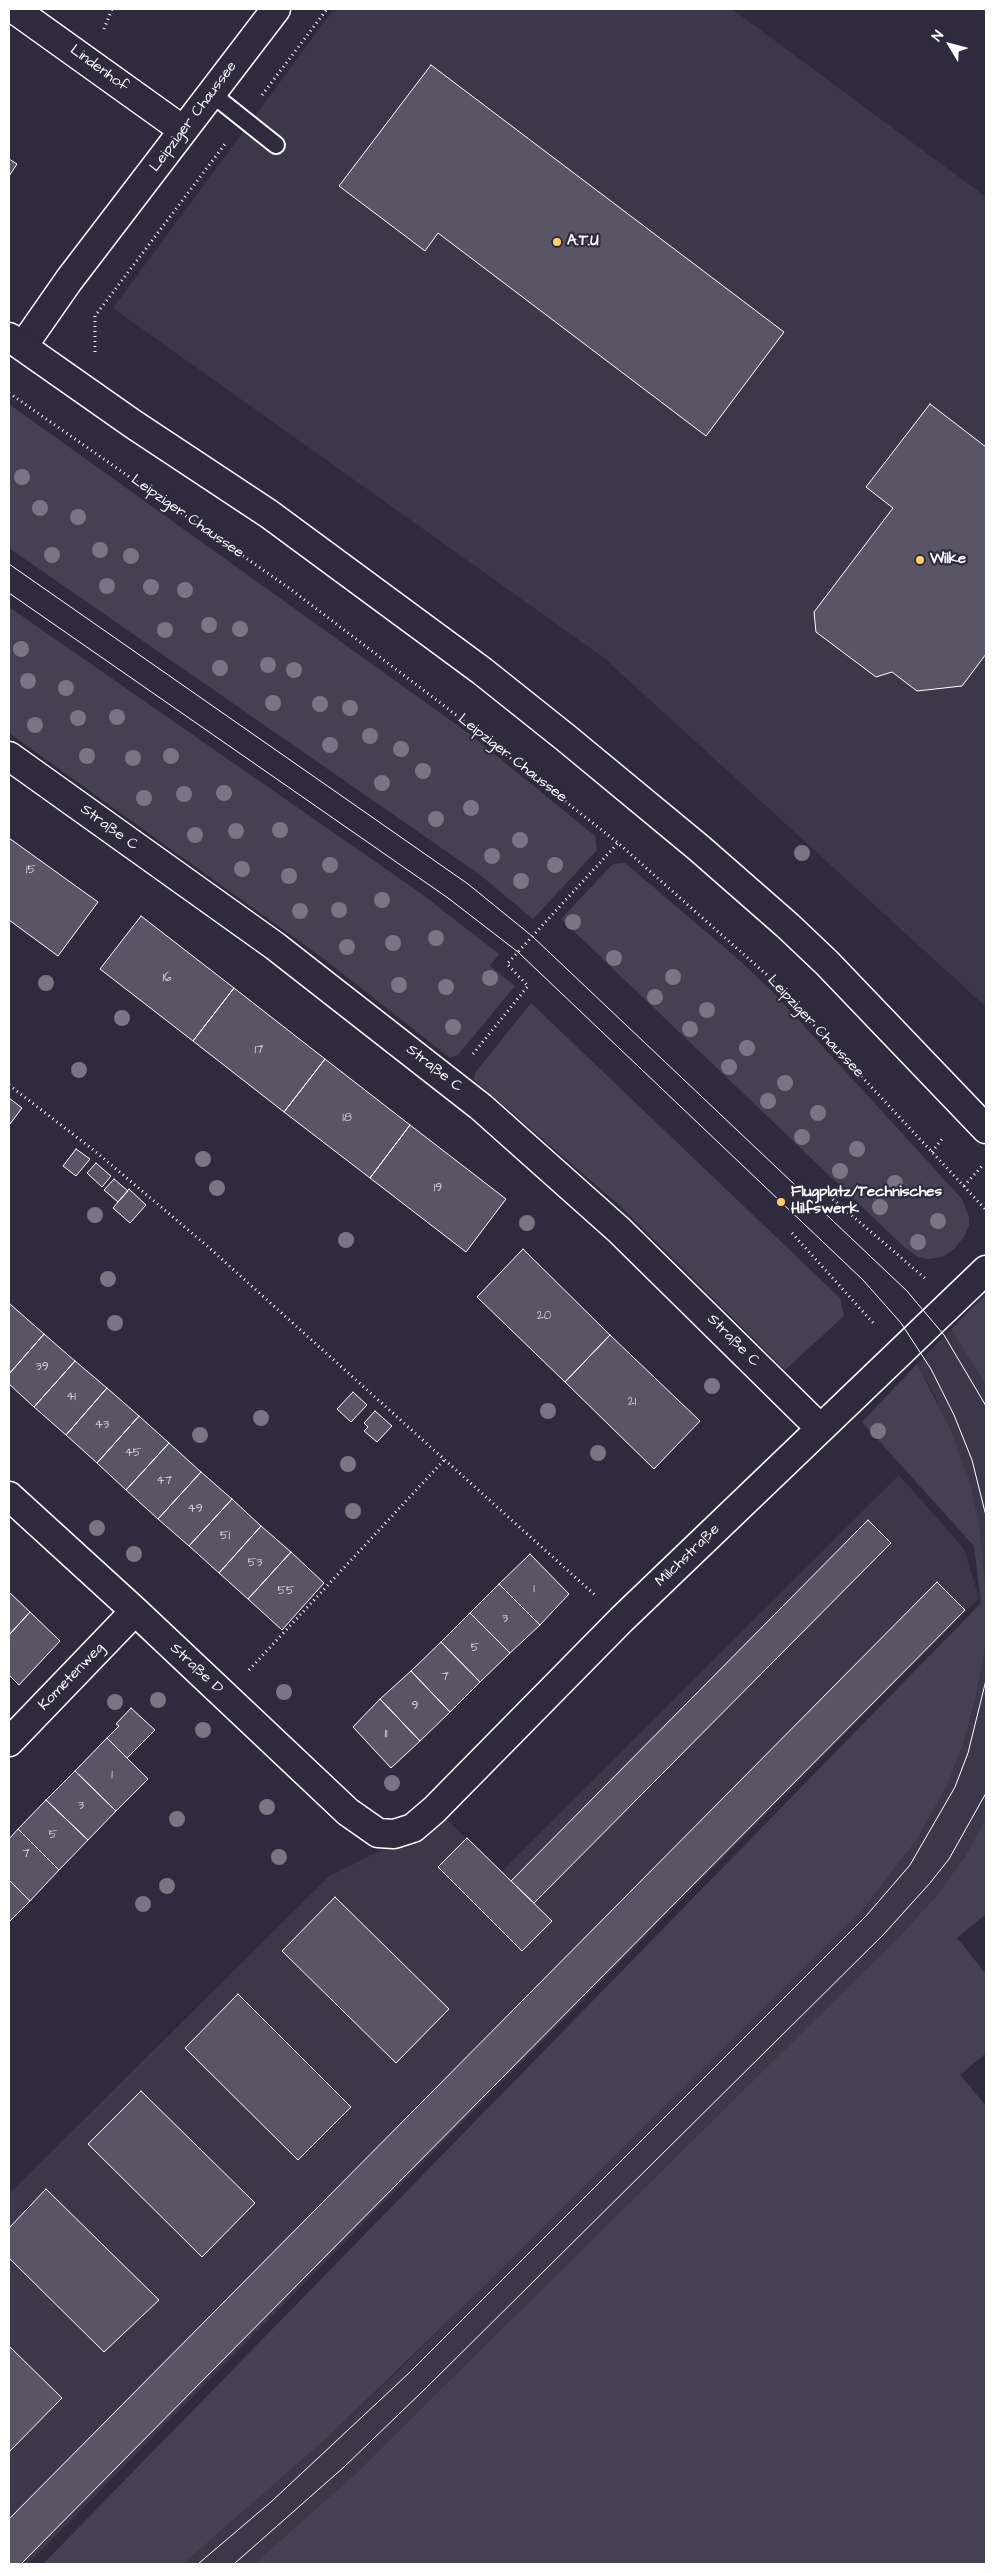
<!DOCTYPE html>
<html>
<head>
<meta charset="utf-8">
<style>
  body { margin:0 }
  #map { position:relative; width:995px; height:2573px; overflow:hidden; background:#2f2a3d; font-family:"Architects Daughter",sans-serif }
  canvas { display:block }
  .frame { position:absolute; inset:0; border:10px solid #fff; pointer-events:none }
  .north { position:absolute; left:925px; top:20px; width:50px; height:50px; -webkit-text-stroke:4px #2f2a3d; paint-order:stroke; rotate:307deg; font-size:14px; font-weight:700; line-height:20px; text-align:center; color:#fff }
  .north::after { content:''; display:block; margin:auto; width:18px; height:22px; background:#fff; clip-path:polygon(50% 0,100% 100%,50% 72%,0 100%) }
</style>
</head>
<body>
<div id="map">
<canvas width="995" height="2573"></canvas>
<div class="frame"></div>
<div class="north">N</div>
</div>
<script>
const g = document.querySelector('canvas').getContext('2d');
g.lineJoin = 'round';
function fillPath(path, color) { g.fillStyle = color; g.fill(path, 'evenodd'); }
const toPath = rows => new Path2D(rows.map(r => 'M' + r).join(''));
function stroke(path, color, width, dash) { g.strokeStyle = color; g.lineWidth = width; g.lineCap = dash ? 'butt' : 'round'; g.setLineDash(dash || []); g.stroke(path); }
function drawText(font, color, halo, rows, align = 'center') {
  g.font = font + ' "Architects Daughter",sans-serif'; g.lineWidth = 4.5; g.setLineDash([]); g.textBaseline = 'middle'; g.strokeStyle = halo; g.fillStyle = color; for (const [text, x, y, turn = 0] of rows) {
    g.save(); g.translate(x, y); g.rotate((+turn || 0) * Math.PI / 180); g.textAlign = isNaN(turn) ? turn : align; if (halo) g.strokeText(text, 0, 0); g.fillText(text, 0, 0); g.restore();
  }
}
const built = toPath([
  [334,9,732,9,986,197,986,1007,604,658,113,308],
  [951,1329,986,1385,986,1595,981,1538,936,1398,917,1364],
  [899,1475,964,1549,979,1598,28,2564,9,2564,9,2194,329,1876,446,1818,500,1873],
  [986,1637,986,1817,966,1855,937,1895,898,1938,509,2324,352,2477,293,2530,254,2564,183,2564,327,2438,403,2366,863,1909,918,1838,947,1785,963,1745,976,1696]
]);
const green = toPath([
  [9,404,471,735,595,836,597,850,533,919,479,874,9,548],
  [9,607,419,892,499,954,490,966,515,986,458,1055,450,1058,324,959,9,733],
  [625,863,738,959,773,992,962,1199,969,1217,969,1225,964,1237,954,1249,942,1257,928,1259,918,1257,904,1247,561,919,613,864],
  [531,1003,840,1298,844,1316,785,1370,618,1204,474,1080,475,1073],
  [986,1294,986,1385,951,1329],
  [917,1364,952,1433,971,1488,981,1538,986,1595,986,1640,976,1696,963,1745,947,1785,918,1838,863,1909,480,2290,327,2438,183,2564,43,2564,981,1603,974,1546,862,1422],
  [986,1817,986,1914,957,1938,986,1974,986,2053,960,2075,986,2106,986,2564,254,2564,352,2477,898,1938,937,1895,966,1855]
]);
const building = toPath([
  [431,65,784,332,706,436,438,233,425,251,339,186,431,65],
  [9,159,17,164,9,176,9,159],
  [930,404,986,447,986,654,962,686,917,691,892,672,876,677,816,632,814,612,893,508,866,487,930,404],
  [9,838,98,902,58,956,9,920,9,838],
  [141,916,234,988,193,1041,100,969,141,916],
  [234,988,325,1059,284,1112,193,1041,234,988],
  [325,1059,410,1125,370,1178,284,1112,325,1059],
  [9,1098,22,1108,10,1124,9,1123,9,1098],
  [410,1125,506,1199,466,1252,370,1178,410,1125],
  [76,1149,90,1159,76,1176,63,1166,76,1149],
  [96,1163,111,1176,102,1187,87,1173,96,1163],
  [114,1179,128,1191,118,1202,104,1190,114,1179],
  [129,1189,146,1205,130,1223,113,1208,129,1189],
  [523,1249,610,1335,565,1382,477,1297,523,1249],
  [10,1304,44,1334,9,1374,9,1306,10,1304],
  [44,1334,75,1361,34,1407,9,1384,9,1374,44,1334],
  [610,1335,700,1421,654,1469,565,1382,610,1335],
  [75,1361,107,1388,66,1435,34,1407,75,1361],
  [107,1388,139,1416,97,1463,66,1435,107,1388],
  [353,1392,367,1405,351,1422,337,1409,353,1392],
  [375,1411,392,1426,377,1442,364,1431,368,1427,364,1423,375,1411],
  [139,1416,169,1443,126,1490,97,1463,139,1416],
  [169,1443,201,1472,158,1519,126,1490,169,1443],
  [201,1472,232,1499,189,1546,158,1519,201,1472],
  [232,1499,261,1526,219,1573,189,1546,232,1499],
  [868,1520,891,1543,534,1903,511,1881,868,1520],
  [261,1526,291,1552,248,1599,219,1573,261,1526],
  [291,1552,324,1583,282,1630,248,1599,291,1552],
  [530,1554,569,1594,540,1625,499,1584,530,1554],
  [937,1582,965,1610,21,2564,9,2564,9,2519,937,1582],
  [499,1584,540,1625,510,1653,470,1613,499,1584],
  [9,1592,30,1612,9,1635,9,1592],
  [30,1612,60,1641,19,1685,9,1675,9,1635,30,1612],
  [470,1613,510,1653,480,1682,441,1642,470,1613],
  [441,1642,480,1682,450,1712,411,1671,441,1642],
  [411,1671,450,1712,420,1741,380,1699,411,1671],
  [380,1699,420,1741,391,1768,353,1727,380,1699],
  [131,1708,155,1730,127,1758,107,1738,119,1726,116,1724,131,1708],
  [107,1738,148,1779,116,1811,75,1771,107,1738],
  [75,1771,116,1811,88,1840,46,1800,75,1771],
  [46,1800,88,1840,59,1870,18,1829,46,1800],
  [18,1829,59,1870,30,1901,9,1880,9,1839,18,1829],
  [467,1838,552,1921,522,1951,438,1867,467,1838],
  [9,1880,30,1901,9,1922,9,1880],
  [335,1897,449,2009,396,2063,282,1951,335,1897],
  [238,1994,351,2107,298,2160,185,2048,238,1994],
  [141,2091,255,2203,202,2257,88,2144,141,2091],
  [46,2189,159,2300,104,2352,9,2258,9,2228,46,2189],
  [9,2346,62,2398,9,2452,9,2346]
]);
const path = toPath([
  [104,29,112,9],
  [262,95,327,9],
  [95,352,95,316,225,144],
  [9,393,289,588,447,708,618,843,767,975,986,1210],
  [473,1054,528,986,507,964,618,843],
  [9,1085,96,1152,206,1245,595,1595],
  [932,1152,942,1139],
  [964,1186,982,1166],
  [829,1196,926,1279],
  [792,1233,875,1325],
  [249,1670,445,1459]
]);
const lane = toPath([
  [212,94,276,145]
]);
const street = toPath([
  [14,9,183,130],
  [23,346,69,280,276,9],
  [9,756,275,946,481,1107,619,1230,820,1428],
  [9,1496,135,1611,348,1812,378,1833,394,1834,413,1828,434,1810,622,1619,986,1270],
  [9,1742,135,1611]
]);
const secondary = toPath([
  [9,337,133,424,269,514,482,671,566,738,699,848,788,926,827,963,986,1129]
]);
const tram = toPath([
  [9,564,468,884,532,936,907,1291,944,1335,986,1406],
  [9,593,448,898,518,952,863,1280,901,1323,931,1369,954,1415,972,1460,986,1516],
  [198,2564,272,2501,409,2373,866,1916,910,1865,955,1787,968,1753,986,1680],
  [234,2564,344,2467,425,2389,884,1934,930,1883,949,1859,986,1793]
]);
const trees = [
  [22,477],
  [40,508],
  [78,517],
  [100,550],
  [52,555],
  [131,556],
  [107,586],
  [151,587],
  [185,590],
  [209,625],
  [240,629],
  [165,630],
  [21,649],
  [268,665],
  [220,668],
  [294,670],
  [28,681],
  [66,688],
  [273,703],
  [320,704],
  [350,708],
  [117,717],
  [78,718],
  [35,725],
  [370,736],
  [330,745],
  [401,749],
  [87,756],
  [171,756],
  [133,758],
  [423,771],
  [382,783],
  [224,793],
  [184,794],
  [144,798],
  [471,808],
  [436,819],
  [280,830],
  [236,831],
  [195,835],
  [520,840],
  [802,853],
  [492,856],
  [330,865],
  [555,865],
  [242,869],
  [289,876],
  [521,881],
  [382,900],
  [339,910],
  [300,911],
  [573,922],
  [436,938],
  [393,943],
  [347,947],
  [614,958],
  [673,977],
  [490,978],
  [46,983],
  [399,985],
  [446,987],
  [655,997],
  [707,1010],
  [122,1018],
  [453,1027],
  [690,1029],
  [747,1048],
  [729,1067],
  [79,1070],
  [785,1083],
  [768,1101],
  [818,1113],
  [802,1137],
  [857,1149],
  [203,1159],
  [840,1171],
  [895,1183],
  [217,1188],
  [880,1207],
  [95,1215],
  [938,1221],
  [527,1223],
  [346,1240],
  [918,1242],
  [108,1279],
  [115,1323],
  [712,1386],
  [548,1411],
  [261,1418],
  [878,1431],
  [200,1435],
  [598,1453],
  [348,1464],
  [353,1511],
  [97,1528],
  [134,1554],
  [284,1692],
  [158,1700],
  [115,1702],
  [203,1730],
  [392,1783],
  [267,1807],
  [177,1819],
  [279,1857],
  [167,1886],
  [143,1904]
];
const markers = [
  [557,242,5,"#ffd166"],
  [920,560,5,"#ffd166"],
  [781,1202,5,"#ffd166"]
];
const numberNames = [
  ["15",31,870],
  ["16",167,978],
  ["17",259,1050],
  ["18",347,1118],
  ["19",438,1188],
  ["20",544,1316],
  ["39",42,1367],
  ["41",71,1397],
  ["21",632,1402],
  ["43",102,1425],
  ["45",133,1453],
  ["47",164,1481],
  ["49",195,1509],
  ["51",225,1536],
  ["53",255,1563],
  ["1",534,1589],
  ["55",286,1591],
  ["3",505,1619],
  ["5",475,1648],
  ["7",445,1677],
  ["9",415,1706],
  ["11",386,1734],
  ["1",112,1775],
  ["3",81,1806],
  ["5",53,1835],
  ["7",26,1854]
];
const streetNames = [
  ["Lindenhof",99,69,36],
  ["Leipziger Chaussee",194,117,-53],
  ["Leipziger Chaussee",187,517,35],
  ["Leipziger Chaussee",512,759,38],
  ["Straße C",109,828,36],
  ["Leipziger Chaussee",815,1027,47],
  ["Straße C",434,1069,38],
  ["Straße C",733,1341,45],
  ["Milchstraße",688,1556,-44],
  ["Straße D",196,1669,43],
  ["Kometenweg",72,1677,-46]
];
const poiNames = [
  ["A.T.U",567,242],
  ["Wilke",930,560],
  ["Flugplatz/Technisches",791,1193],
  ["Hilfswerk",791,1210]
];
fillPath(built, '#3c3749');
fillPath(green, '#464152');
fillPath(building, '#595564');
stroke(building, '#fff', 1);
stroke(lane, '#fff', 20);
stroke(street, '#fff', 31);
stroke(secondary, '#fff', 31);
stroke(path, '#fff', 3, [1, 4]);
stroke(lane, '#2f2a3d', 16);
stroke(street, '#2f2a3d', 28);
stroke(secondary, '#2f2a3d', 28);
stroke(tram, '#fff', 1);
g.fillStyle = '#797582';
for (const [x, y] of trees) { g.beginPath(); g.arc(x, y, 8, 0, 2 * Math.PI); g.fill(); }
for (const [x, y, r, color] of markers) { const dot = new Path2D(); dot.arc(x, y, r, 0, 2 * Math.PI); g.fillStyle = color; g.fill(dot); stroke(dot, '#2f2a3d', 2); }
drawText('12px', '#d6d4d8', null, numberNames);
drawText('15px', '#fff', '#2f2a3d', streetNames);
drawText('bold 15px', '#fff', '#2f2a3d', poiNames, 'left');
</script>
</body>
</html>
